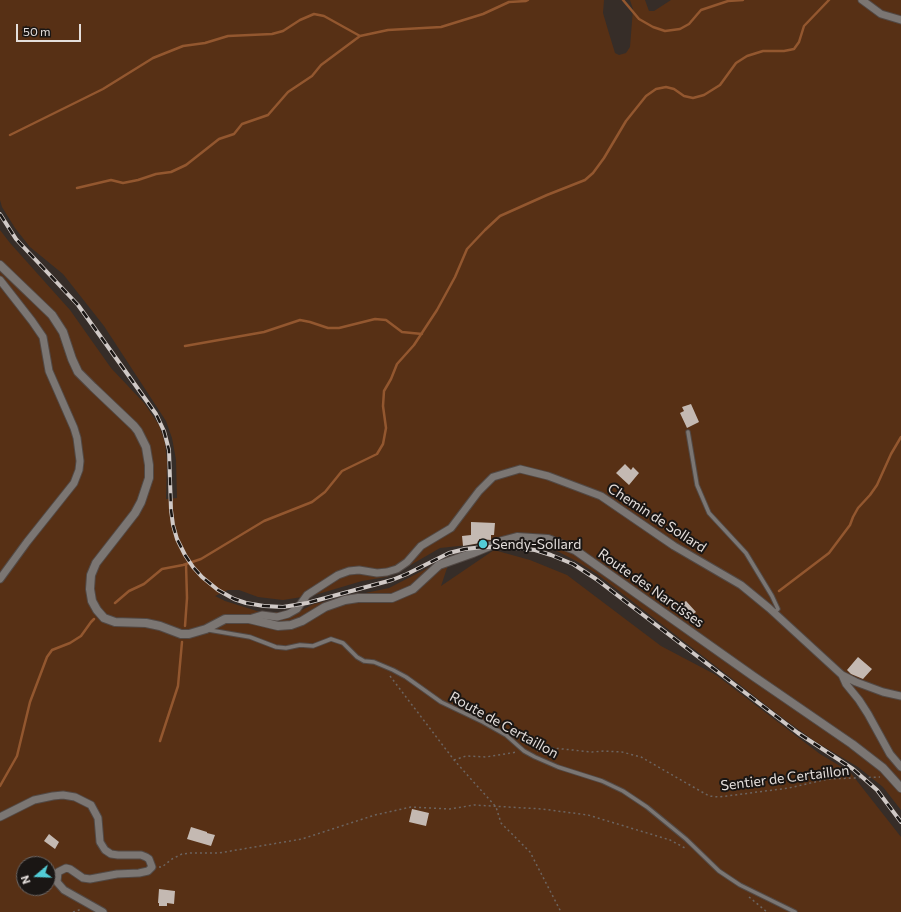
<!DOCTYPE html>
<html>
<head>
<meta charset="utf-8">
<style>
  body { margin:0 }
  #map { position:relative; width:901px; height:912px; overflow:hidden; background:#362d28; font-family:Commissioner,sans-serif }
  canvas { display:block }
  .north { position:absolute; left:16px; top:856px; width:40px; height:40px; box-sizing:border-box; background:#1a1614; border:1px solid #6b6664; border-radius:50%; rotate:251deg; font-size:11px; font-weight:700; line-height:16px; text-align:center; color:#e4dedb }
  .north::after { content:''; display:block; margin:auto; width:14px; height:18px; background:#52ccd6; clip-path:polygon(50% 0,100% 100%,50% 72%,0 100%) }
  .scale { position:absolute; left:16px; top:24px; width:65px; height:18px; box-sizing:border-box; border:2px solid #e4dedb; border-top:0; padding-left:5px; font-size:12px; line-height:14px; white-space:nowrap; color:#e4dedb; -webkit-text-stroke:3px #1a1614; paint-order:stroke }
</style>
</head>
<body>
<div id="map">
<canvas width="901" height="912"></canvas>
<div class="north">N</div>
<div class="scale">50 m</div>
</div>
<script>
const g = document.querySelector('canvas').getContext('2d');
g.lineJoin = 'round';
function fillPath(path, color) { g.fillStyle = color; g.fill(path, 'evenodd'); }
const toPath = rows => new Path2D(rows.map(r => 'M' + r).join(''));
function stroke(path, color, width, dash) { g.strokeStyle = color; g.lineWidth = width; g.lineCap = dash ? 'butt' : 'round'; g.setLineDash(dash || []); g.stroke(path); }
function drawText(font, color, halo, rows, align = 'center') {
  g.font = font + ' Commissioner,sans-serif'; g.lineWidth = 4; g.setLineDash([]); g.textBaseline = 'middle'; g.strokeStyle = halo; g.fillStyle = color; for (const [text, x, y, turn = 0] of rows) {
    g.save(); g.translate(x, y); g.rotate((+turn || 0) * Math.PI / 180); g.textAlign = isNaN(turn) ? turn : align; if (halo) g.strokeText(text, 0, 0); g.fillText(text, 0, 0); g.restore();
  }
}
const green = toPath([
  [0,0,604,0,603,13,608,30,615,53,619,55,626,53,630,47,633,9,630,0,645,0,649,11,654,11,671,0,901,0,901,810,883,787,858,767,816,742,784,719,597,574,578,562,559,552,542,546,514,542,487,543,440,548,402,570,386,577,362,581,315,595,283,600,258,597,239,590,228,590,215,596,225,601,260,612,282,612,302,610,314,604,389,588,451,556,441,586,494,550,530,560,567,575,661,646,716,675,820,754,850,772,901,837,901,912,0,912,0,230,10,243,70,310,111,368,144,403,159,425,165,443,167,462,166,499,177,498,176,460,172,438,166,421,104,326,63,274,30,247,15,228,2,207,0,200],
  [24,864,48,864,48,888,24,888]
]);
const stream = toPath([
  [623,0,639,19,653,27,665,31,680,29,689,24,701,10,728,1,743,0],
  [10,135,103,89,153,58,183,46,205,43,228,36,272,34,283,31,300,20,314,14,324,16,360,36],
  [77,188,111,180,123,183,138,180,156,174,171,172,186,165,219,139,234,134,242,124,268,115,288,92,312,76,321,65,360,36,388,30,441,27,483,14,509,2,526,1,528,0],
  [185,346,264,332,300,320,310,322,328,328,339,328,375,319,386,320,402,332,422,334],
  [779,591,829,553,850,525,853,517,858,508,870,495,877,485,891,454,901,437],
  [115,603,129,591,144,584,162,569,183,565,201,559,264,521,312,502,325,492,342,471,377,454,383,444,386,428,383,406,384,391,391,379,397,364,414,345,437,310,455,277,467,249,485,230,500,216,547,195,585,180,593,173,604,158,626,121,646,96,656,89,666,87,674,89,684,96,693,98,704,95,720,85,736,63,747,56,763,51,784,51,794,49,799,42,804,26,829,0],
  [185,626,187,598,186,564],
  [160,741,178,686,182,642],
  [0,786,17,756,30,702,47,657,52,650,70,643,81,636,91,622,94,619]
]);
const building = toPath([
  [691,404,699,422,687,428,680,413,684,411,682,407],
  [625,464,631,470,633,467,639,473,629,485,616,473],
  [471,522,495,523,494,535,491,535,491,540,479,539,480,543,463,546,462,536,471,535],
  [686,601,696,612,688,618,678,607],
  [858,657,872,669,863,679,851,674,847,670],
  [412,809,429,813,426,826,409,822],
  [191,827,207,832,207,833,215,835,211,846,187,839],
  [49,834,59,842,55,849,44,841],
  [159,889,175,891,174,904,167,903,167,906,159,906,159,903,158,903]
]);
const path = toPath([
  [390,676,454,760,496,807,501,823,530,852,561,912],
  [537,751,553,748,592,752,604,751,622,752,641,757,702,792,709,796,719,797,789,788,828,779,880,777],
  [454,760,466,756,486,757,517,752],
  [159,867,162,867,172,859,182,854,191,853,219,853,302,839,375,815,411,807,450,809,474,805,542,809,588,815,670,840,685,848],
  [749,897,767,912],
  [73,912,82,909]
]);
const service = toPath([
  [688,432,697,485,709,513,746,553,772,596,778,609,774,613],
  [209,630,250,637,276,647,286,648,300,645,313,646,331,639,343,643,357,657,364,661,374,662,393,670,406,677,441,702,483,722,506,735,524,751,535,757,558,767,602,781,623,791,647,807,686,839,719,871,740,885,795,912]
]);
const minor = toPath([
  [862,0,881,14,901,20],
  [0,280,32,321,43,337,49,371,74,428,77,438,80,461,79,470,74,483,27,542,0,579],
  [249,619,262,615,277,617,288,614,297,609,307,595,338,575,349,571,359,570,377,573,387,572,397,569,407,562,421,546,451,528,479,491,493,477,520,469,548,476,601,496,674,546,741,585,769,608,842,675,856,682,883,692,901,696],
  [842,675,846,684,859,700,868,714,890,754,901,767],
  [0,817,34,800,53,796,63,795,75,797,91,805,98,818,100,842,105,850,111,854,118,855,141,855,146,857,149,859,152,867,148,871,139,873,117,874,90,879,83,878,70,869,66,868,58,872,57,882,64,890,103,912]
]);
const tertiary = toPath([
  [0,265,52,315,63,332,72,359,78,372,93,387,134,426,138,431,146,447,149,465,149,478,141,502,135,513,96,563,91,575,90,589,92,601,97,610,104,618,115,622,146,623,160,626,181,634,189,634,206,629,225,619,249,619,278,626,291,625,302,621,325,607,345,600,358,598,392,598,413,589,439,565,473,553,502,541,517,537,548,539,575,550,753,676,852,744,883,768,901,788]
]);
const rail = toPath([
  [0,214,16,239,78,305,156,414,164,431,169,450,171,510,173,525,177,539,185,555,193,567,202,577,218,590,234,599,246,603,264,606,283,607,307,603,392,580,407,574,449,553,465,549,483,547,504,547,535,550,551,555,573,564,596,579,798,733,853,769,877,790,901,822]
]);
const markers = [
  [483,544,5,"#52ccd6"]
];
const streetNames = [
  ["Chemin de Sollard",657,518,33],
  ["Route des Narcisses",651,588,35],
  ["Route de Certaillon",504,725,29],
  ["Sentier de Certaillon",785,778,-7]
];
const poiNames = [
  ["Sendy-Sollard",492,544]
];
fillPath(green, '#573015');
stroke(stream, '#93572f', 2.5);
fillPath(building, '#c4b9b2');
stroke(service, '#524945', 5.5);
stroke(minor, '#524945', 9);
stroke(tertiary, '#524945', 10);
stroke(path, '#6c6460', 1.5, [2, 3]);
stroke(service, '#7b7673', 3.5);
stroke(minor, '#7b7673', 7);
stroke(tertiary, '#7b7673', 8);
stroke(rail, '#d0c9c6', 4);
stroke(rail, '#1a1614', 2.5, [8]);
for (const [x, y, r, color] of markers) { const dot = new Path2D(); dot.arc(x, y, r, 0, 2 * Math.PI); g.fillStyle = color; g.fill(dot); stroke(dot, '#1a1614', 1.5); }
drawText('14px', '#e4dedb', '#1a1614', streetNames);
drawText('14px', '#e4dedb', '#1a1614', poiNames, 'left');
</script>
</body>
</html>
